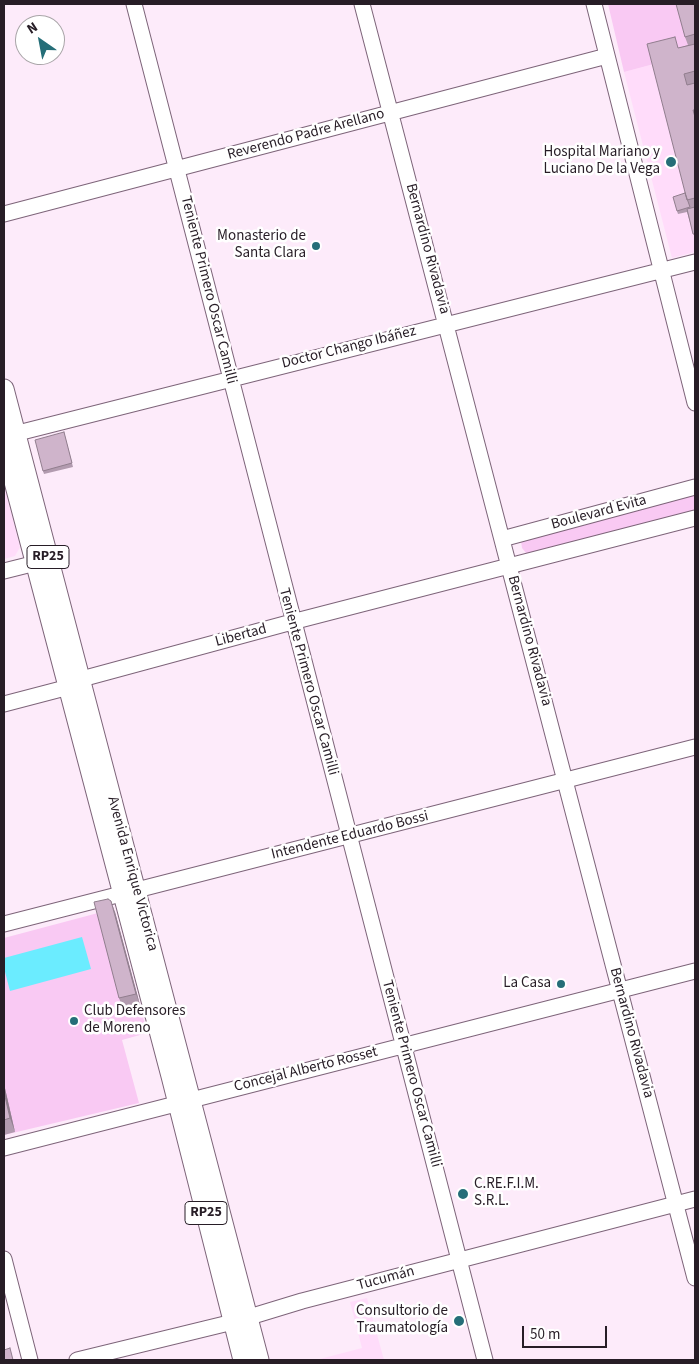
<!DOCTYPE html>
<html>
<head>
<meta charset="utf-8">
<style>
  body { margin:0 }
  #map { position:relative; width:699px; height:1364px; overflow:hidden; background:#fdebfa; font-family:"Source Sans 3",sans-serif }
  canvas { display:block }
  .frame { position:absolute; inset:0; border:5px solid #271d26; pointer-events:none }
  .north { position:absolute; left:15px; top:15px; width:50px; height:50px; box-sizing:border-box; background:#fff; border:1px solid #a9a5a8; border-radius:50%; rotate:327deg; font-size:14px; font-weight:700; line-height:20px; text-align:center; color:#271d26 }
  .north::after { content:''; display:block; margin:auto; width:18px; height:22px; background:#256e78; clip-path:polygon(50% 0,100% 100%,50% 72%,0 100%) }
  .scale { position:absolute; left:522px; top:1326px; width:85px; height:22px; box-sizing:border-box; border:2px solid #271d26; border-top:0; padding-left:6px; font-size:15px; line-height:18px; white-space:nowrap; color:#271d26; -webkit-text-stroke:4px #fff; paint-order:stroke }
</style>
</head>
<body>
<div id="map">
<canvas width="699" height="1364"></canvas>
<div class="frame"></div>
<div class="north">N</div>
<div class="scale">50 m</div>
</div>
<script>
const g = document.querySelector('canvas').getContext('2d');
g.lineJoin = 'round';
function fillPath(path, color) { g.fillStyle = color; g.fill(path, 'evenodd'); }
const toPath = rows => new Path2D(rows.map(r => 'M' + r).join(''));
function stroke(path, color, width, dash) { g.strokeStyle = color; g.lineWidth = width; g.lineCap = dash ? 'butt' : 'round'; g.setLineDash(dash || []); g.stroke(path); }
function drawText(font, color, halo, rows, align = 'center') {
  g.font = font + ' "Source Sans 3",sans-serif'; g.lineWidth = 5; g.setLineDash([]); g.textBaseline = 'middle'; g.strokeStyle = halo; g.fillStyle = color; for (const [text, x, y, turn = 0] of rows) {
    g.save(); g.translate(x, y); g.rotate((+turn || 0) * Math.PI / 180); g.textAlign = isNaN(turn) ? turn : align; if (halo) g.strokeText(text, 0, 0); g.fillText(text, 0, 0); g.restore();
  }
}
const built = toPath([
  [695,53,695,252,672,258,624,72],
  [4,486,20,547,15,556,4,559],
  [367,1298,384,1360,316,1360,362,1348,350,1302]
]);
const green = toPath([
  [608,4,695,4,695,53,624,72],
  [695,493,695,513,533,554,526,553,522,548,521,541],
  [98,913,123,1009,140,1005,147,1033,122,1040,139,1103,4,1135,4,938]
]);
const water = toPath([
  [82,937,91,969,10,991,4,968,4,958]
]);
const minor = toPath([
  [134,4,485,1360],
  [362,4,695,1278],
  [594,4,695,403],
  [4,214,607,56],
  [6,436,695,262],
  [502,539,695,487],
  [4,571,36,563],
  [4,704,69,687,89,677,292,622,695,518],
  [4,924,695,747],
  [4,1148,695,971],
  [4,1259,30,1360],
  [77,1360,233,1322,302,1301,695,1199]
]);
const major = toPath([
  [4,389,259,1360],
  [4,444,171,1076,243,1360]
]);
const wall = toPath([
  [695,4,695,239,687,212,678,214,677,211,685,193,679,48,688,45,685,37],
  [64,432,73,467,44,474,43,471],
  [115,912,140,1005,123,1009,119,998],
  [4,1084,15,1132,4,1135]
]);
const shadedWall = toPath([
  [111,901,115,912,140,1005,136,994],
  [4,1084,15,1132,10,1118,4,1092]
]);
const building = toPath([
  [676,4,695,4,695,34,685,37,676,4],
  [675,37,678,48,695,44,695,71,684,74,687,85,695,83,695,110,693,110,695,117,695,198,687,200,647,44,675,37],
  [685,193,690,207,677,211,673,197,685,193],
  [695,207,695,234,693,234,687,209,695,207],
  [64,432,72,463,43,471,35,440,64,432],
  [108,899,111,901,136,994,119,998,94,902,108,899],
  [4,1092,10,1118,4,1120,4,1092],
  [10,1348,13,1360,4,1360,4,1350,10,1348]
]);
const markers = [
  [671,162,6,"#256e78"],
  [316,246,5,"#256e78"],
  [561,984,5,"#256e78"],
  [74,1021,5,"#256e78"],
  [463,1194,6,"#256e78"],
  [459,1321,6,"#256e78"]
];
const shields = [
  [48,557,42],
  [206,1213,42]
];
const shieldNames = [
  ["RP25",48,557],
  ["RP25",206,1213]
];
const streetNames = [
  ["Reverendo Padre Arellano",306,135,-15],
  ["Bernardino Rivadavia",427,249,75],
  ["Teniente Primero Oscar Camilli",208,290,76],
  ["Doctor Chango Ibáñez",349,348,-14],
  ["Boulevard Evita",599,513,-15],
  ["Libertad",241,636,-15],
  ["Bernardino Rivadavia",529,641,75],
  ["Teniente Primero Oscar Camilli",308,682,75],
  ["Intendente Eduardo Bossi",350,836,-14],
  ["Avenida Enrique Victorica",132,874,75],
  ["Bernardino Rivadavia",631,1033,75],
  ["Concejal Alberto Rosset",306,1070,-14],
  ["Teniente Primero Oscar Camilli",411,1074,75],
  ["Tucumán",386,1279,-15]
];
const poiNames = [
  ["Hospital Mariano y",660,153],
  ["Luciano De la Vega",660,170],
  ["Monasterio de",306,237],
  ["Santa Clara",306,254],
  ["La Casa",551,984],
  ["Club Defensores",84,1012,"left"],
  ["de Moreno",84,1029,"left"],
  ["C.RE.F.I.M.",474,1185,"left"],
  ["S.R.L.",474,1202,"left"],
  ["Consultorio de",448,1312],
  ["Traumatología",448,1329]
];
fillPath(built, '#ffdcfa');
fillPath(green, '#f9c9f3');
fillPath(water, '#6becff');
stroke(minor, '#7d6479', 17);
stroke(major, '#7d6479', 21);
stroke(minor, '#fff', 15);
stroke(major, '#fff', 19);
fillPath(wall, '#b29baf');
fillPath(shadedWall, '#917e8e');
fillPath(building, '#cfb4cb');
stroke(building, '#917e8e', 1);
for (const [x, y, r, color] of markers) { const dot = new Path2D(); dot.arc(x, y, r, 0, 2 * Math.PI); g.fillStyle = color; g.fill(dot); stroke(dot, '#fff', 2); }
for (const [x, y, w] of shields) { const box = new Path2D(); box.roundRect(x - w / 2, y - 11.5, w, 23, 4); g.fillStyle = '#fff'; g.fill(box); stroke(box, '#271d26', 1); }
drawText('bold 14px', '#271d26', null, shieldNames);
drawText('15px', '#271d26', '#fff', streetNames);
drawText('15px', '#271d26', '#fff', poiNames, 'right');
</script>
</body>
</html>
